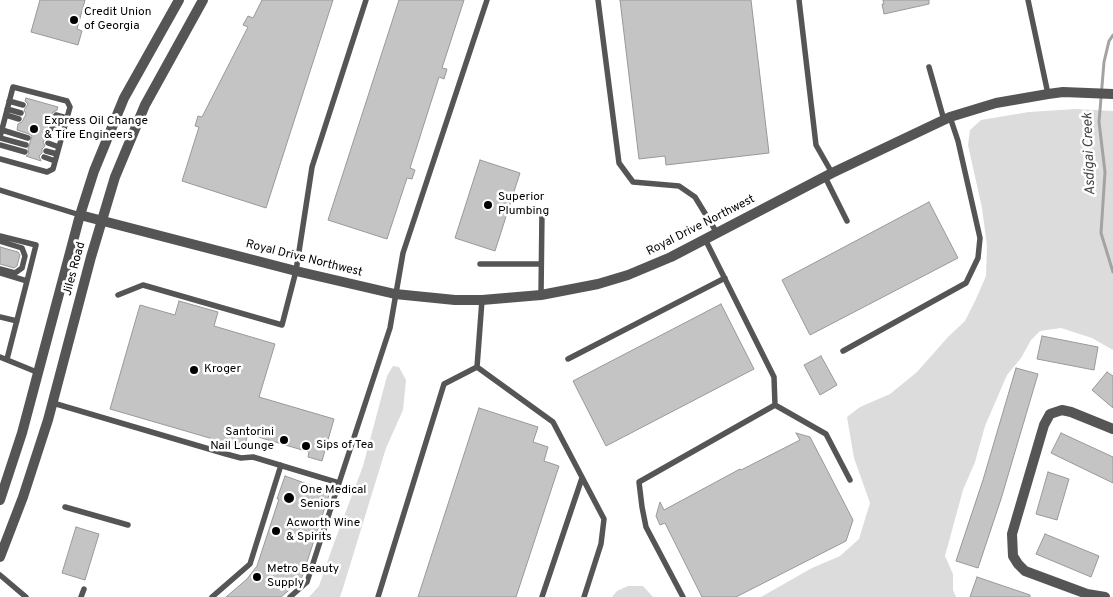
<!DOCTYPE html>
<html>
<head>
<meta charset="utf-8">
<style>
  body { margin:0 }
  canvas { display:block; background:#fff }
</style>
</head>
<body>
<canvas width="1113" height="597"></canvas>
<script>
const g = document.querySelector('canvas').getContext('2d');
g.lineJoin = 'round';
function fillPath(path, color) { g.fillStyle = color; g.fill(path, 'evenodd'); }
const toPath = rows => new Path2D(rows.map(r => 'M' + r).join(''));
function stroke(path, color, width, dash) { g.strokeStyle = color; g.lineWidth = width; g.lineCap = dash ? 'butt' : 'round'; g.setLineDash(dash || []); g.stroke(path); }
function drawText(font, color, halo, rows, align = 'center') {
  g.font = font + ' Overpass,sans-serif'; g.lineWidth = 5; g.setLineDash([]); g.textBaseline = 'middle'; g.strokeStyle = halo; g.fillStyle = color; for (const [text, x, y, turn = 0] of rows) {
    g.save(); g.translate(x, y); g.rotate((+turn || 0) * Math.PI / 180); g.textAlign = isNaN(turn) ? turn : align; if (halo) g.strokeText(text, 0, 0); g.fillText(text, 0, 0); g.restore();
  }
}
const green = toPath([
  [1076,109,1113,111,1113,350,1092,338,1061,328,1040,331,1031,340,1021,358,1007,375,985,426,975,462,963,490,945,556,953,574,953,590,956,597,761,597,812,568,840,556,859,539,870,503,854,458,847,417,860,407,890,394,917,372,948,337,965,321,976,299,986,276,987,246,982,208,968,145,970,130,981,120,1029,112],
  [393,366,399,367,406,380,403,410,386,448,343,588,340,597,309,597,319,586,334,543,363,466,387,376],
  [628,586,643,586,653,597,612,597,617,591]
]);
const stream = toPath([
  [1113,35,1109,41,1104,62,1099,122,1105,172,1101,233,1113,272]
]);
const building = toPath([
  [40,0,85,0,77,29,82,31,78,45,31,32,40,0],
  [262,0,333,0,266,208,182,181,199,127,195,126,198,116,202,117,248,27,243,25,248,16,253,18,262,0],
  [399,0,464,0,442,68,447,69,444,79,439,77,410,168,415,170,412,179,407,178,387,239,328,220,399,0],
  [620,0,751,0,769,153,666,165,665,156,639,159,620,0],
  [883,0,929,0,929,4,884,14,882,4,884,4,883,0],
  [26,98,58,107,57,110,52,113,52,118,50,120,47,128,51,133,49,138,45,139,43,142,45,146,42,149,42,153,39,156,41,161,26,156,29,154,28,149,32,136,29,134,17,130,18,124,22,122,26,114,24,110,28,104,25,101,26,98],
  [480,160,520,173,495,251,455,238,480,160],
  [929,202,958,258,810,335,782,280,929,202],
  [0,247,18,252,20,255,17,266,14,268,0,264,0,247],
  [179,301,218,312,214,326,275,344,259,397,334,419,322,461,308,457,309,452,248,434,244,448,110,409,140,305,175,315,179,301],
  [721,304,754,369,606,446,573,381,721,304],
  [1042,336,1098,347,1094,370,1037,359,1042,336],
  [821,356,837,385,820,395,804,365,821,356],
  [1016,368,1038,374,1001,499,978,568,956,561,983,480,1016,368],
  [1107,372,1113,376,1113,408,1092,390,1107,372],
  [479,408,538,427,533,442,548,447,544,461,559,466,516,597,418,597,479,408],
  [796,433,810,437,853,520,846,541,736,597,702,597,665,523,660,525,656,516,660,502,664,510,740,469,741,470,800,440,796,433],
  [1061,433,1113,457,1113,483,1051,453,1061,433],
  [1048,472,1069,479,1057,520,1036,514,1048,472],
  [285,476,330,492,301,580,281,597,226,597,247,579,257,566,279,499,277,499,285,476],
  [76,527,99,534,85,580,62,573,76,527],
  [1045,534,1099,556,1091,577,1036,554,1045,534],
  [977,577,1030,595,1030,597,970,597,977,577]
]);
const service = toPath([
  [598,0,619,163,633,182,679,186,695,197,717,233],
  [799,0,816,145,832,173],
  [1028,0,1048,94],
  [929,67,944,120],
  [9,101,23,105],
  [7,109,21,113],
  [6,115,19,119],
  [56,115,67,118],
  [54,122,65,125],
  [52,128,63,132],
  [2,130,28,138],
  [0,137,13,87,67,101,70,107,53,169,47,172,0,159],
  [0,138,26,145],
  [48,143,59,147],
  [0,145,25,152],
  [46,151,57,154],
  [44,157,55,161],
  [825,177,847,221],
  [0,190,80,215],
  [0,236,36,245,27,281,0,273],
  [0,241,22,248,25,256,22,268,15,273,0,269],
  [480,264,541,264],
  [118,295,143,285,282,325,296,271,312,167,366,0],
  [541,295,542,212],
  [0,317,17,321],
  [843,351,966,283,978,258,980,238,958,141,950,117],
  [0,357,39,373],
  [7,359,27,281],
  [568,359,725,278],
  [477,367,553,422,604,519,601,544,584,597],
  [477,367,482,300],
  [53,403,226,454,241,458,253,457,339,483,390,328,403,253,487,0],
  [775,405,826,434,850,480],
  [65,507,128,525],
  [0,575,26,597],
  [81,597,84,589],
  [212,597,250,564,281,465],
  [290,597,307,582,339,483],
  [378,597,444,384,477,367],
  [542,597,582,478],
  [683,597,646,527,642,507,639,482,775,405,774,377,705,239]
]);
const minor = toPath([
  [80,215,296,271,395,294,455,300,482,300,541,295,598,284,628,275,671,257,832,173,950,117,996,103,1048,94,1063,92,1113,94],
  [1105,597,1087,594,1025,571,1018,564,1013,556,1012,534,1044,425,1050,414,1062,410,1071,412,1113,429]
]);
const tertiary = toPath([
  [0,500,22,433,80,215,94,171,124,98,179,0],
  [0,557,23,497,48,420,91,257,115,177,145,105,203,0]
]);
const markers = [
  [74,20,5,"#000"],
  [34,129,5,"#000"],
  [488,205,5,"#000"],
  [194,370,5,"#000"],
  [284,440,5,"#000"],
  [306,446,5,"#000"],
  [289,498,6,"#000"],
  [276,531,5,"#000"],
  [257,577,5,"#000"]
];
const poiNames = [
  ["Credit Union",84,13],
  ["of Georgia",84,27],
  ["Express Oil Change",44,122],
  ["& Tire Engineers",44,136],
  ["Superior",498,198],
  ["Plumbing",498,212],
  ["Kroger",204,370],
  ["Santorini",274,433,"right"],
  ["Nail Lounge",274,447,"right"],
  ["Sips of Tea",316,446],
  ["One Medical",300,491],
  ["Seniors",300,505],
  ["Acworth Wine",286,524],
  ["& Spirits",286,538],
  ["Metro Beauty",267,570],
  ["Supply",267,584]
];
const streetNames = [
  ["Royal Drive Northwest",701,226,-27],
  ["Royal Drive Northwest",304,259,14],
  ["Jiles Road",75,269,-75]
];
const waterNames = [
  ["Asdigai Creek",1090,154,-92]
];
fillPath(green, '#dcdcdc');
stroke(stream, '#a3a3a3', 3);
fillPath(building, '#c4c4c4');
stroke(building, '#999', 1);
stroke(service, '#555', 5.5);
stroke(minor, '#555', 10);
stroke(tertiary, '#555', 10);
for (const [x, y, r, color] of markers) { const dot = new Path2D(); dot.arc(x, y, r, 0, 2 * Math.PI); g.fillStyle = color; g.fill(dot); stroke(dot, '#fff', 2); }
drawText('12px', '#000', '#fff', poiNames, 'left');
drawText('12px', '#000', '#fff', streetNames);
drawText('italic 14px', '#444', '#fff', waterNames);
</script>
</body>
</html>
